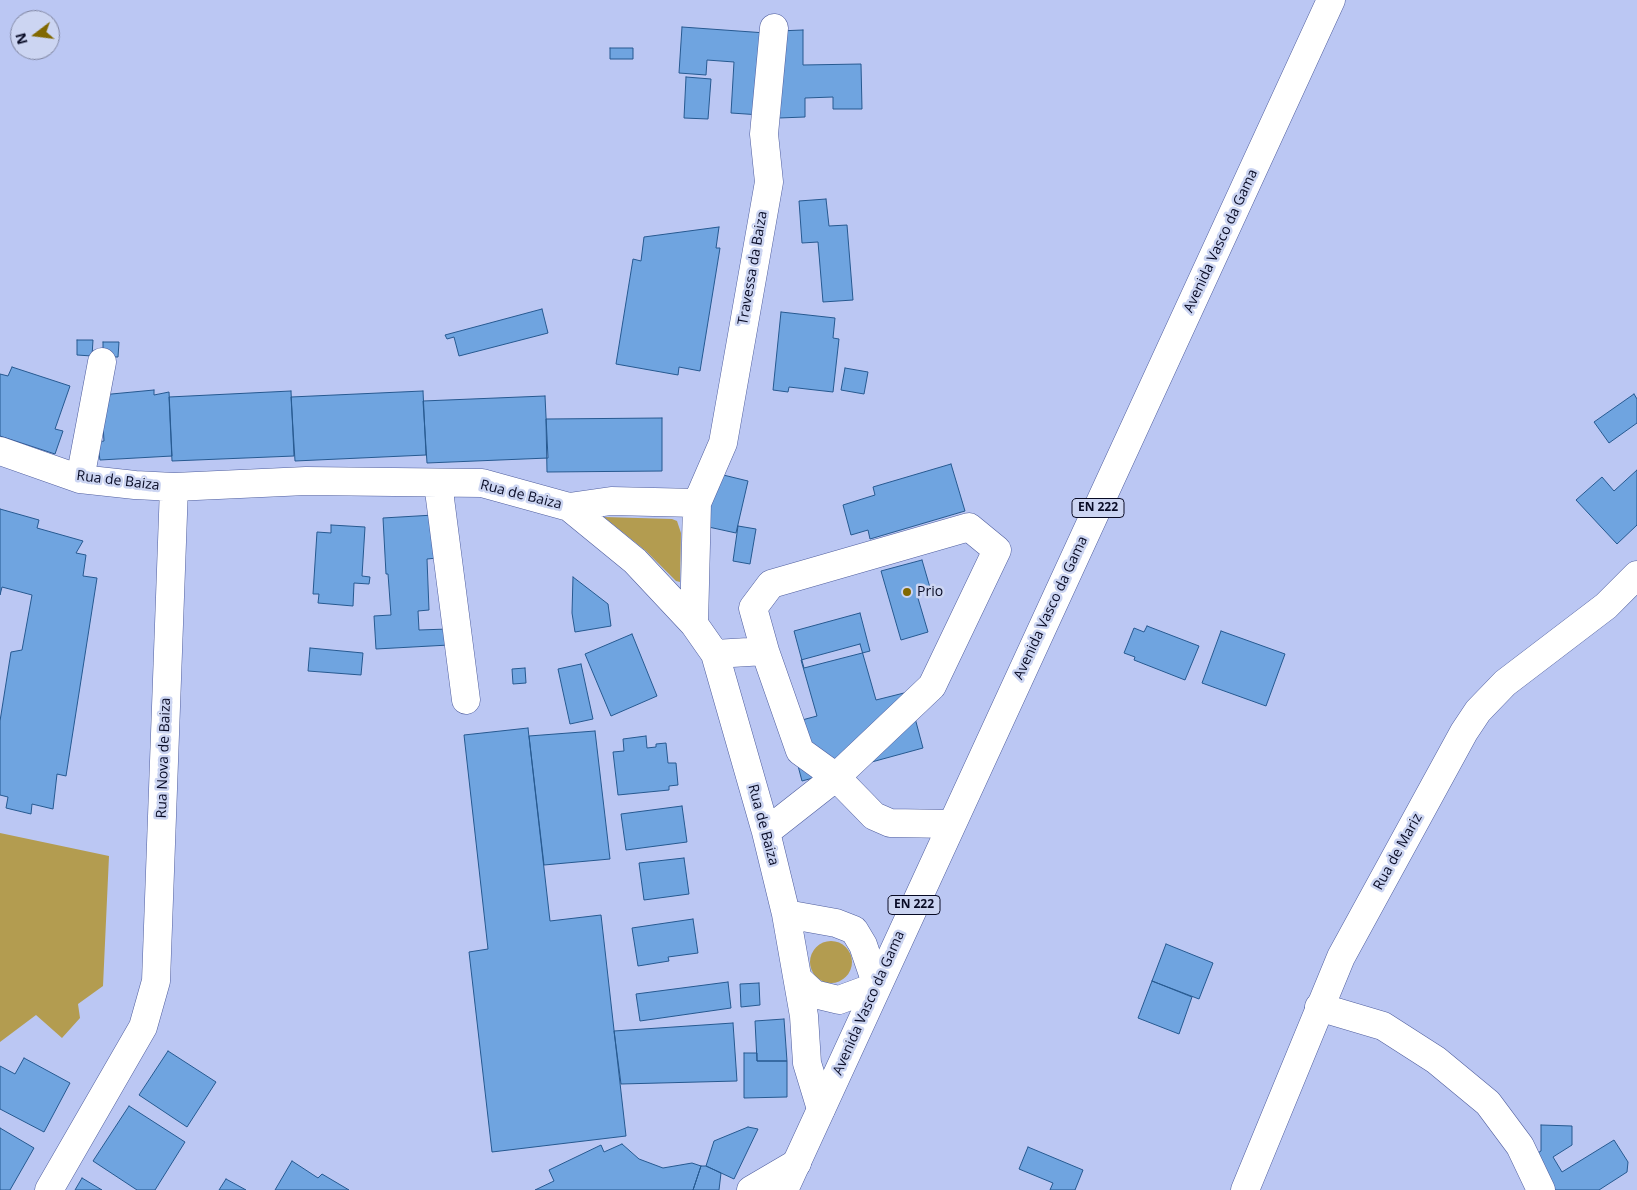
<!DOCTYPE html>
<html>
<head>
<meta charset="utf-8">
<style>
  body { margin:0 }
  #map { position:relative; width:1637px; height:1190px; overflow:hidden; background:#bbc7f3; font-family:"Open Sans",sans-serif }
  canvas { display:block }
  .north { position:absolute; left:10px; top:10px; width:50px; height:50px; box-sizing:border-box; background:#ccd5f2; border:1px solid #7e84a0; border-radius:50%; rotate:255deg; font-size:14px; font-weight:700; line-height:20px; text-align:center; color:#080b25 }
  .north::after { content:''; display:block; margin:auto; width:18px; height:22px; background:#816800; clip-path:polygon(50% 0,100% 100%,50% 72%,0 100%) }
</style>
</head>
<body>
<div id="map">
<canvas width="1637" height="1190"></canvas>
<div class="north">N</div>
</div>
<script>
const g = document.querySelector('canvas').getContext('2d');
g.lineJoin = 'round';
function fillPath(path, color) { g.fillStyle = color; g.fill(path, 'evenodd'); }
const toPath = rows => new Path2D(rows.map(r => 'M' + r).join(''));
function stroke(path, color, width, dash) { g.strokeStyle = color; g.lineWidth = width; g.lineCap = dash ? 'butt' : 'round'; g.setLineDash(dash || []); g.stroke(path); }
function drawText(font, color, halo, rows, align = 'center') {
  g.font = font + ' "Open Sans",sans-serif'; g.lineWidth = 5; g.setLineDash([]); g.textBaseline = 'middle'; g.strokeStyle = halo; g.fillStyle = color; for (const [text, x, y, turn = 0] of rows) {
    g.save(); g.translate(x, y); g.rotate((+turn || 0) * Math.PI / 180); g.textAlign = isNaN(turn) ? turn : align; if (halo) g.strokeText(text, 0, 0); g.fillText(text, 0, 0); g.restore();
  }
}
const green = toPath([
  [604,517,672,519,677,521,681,533,680,582,676,581,646,551],
  [0,833,109,856,103,986,78,1004,80,1018,62,1038,36,1015,0,1042],
  '810 962a21 21 0 1 1 42 0a21 21 0 1 1-42 0Z'
]);
const building = toPath([
  [682,27,766,33,761,115,731,113,734,62,707,60,706,75,679,73,682,27],
  [803,30,803,65,861,64,862,109,833,109,833,97,805,98,805,117,779,118,778,31,803,30],
  [610,48,633,48,633,59,610,59,610,48],
  [686,77,711,79,708,119,684,118,686,77],
  [826,199,829,226,847,225,853,300,823,302,818,242,802,243,799,201,826,199],
  [719,227,716,248,720,248,700,371,679,367,678,375,616,364,633,259,641,261,644,237,719,227],
  [542,309,548,333,459,356,454,337,447,339,445,335,542,309],
  [781,312,835,318,833,338,839,339,833,392,789,387,788,392,773,390,781,312],
  [77,340,93,340,92,356,77,355,77,340],
  [103,342,119,342,118,357,103,357,103,342],
  [12,367,70,386,55,429,63,431,55,454,0,436,0,374,8,376,12,367],
  [845,368,868,372,864,394,841,390,845,368],
  [154,390,154,395,169,392,172,456,100,460,97,442,104,441,101,395,154,390],
  [291,391,294,456,172,461,169,397,291,391],
  [423,391,426,455,295,461,291,397,423,391],
  [1634,394,1637,399,1637,423,1609,443,1594,422,1634,394],
  [545,396,548,458,427,463,423,401,545,396],
  [662,418,662,471,547,472,546,419,662,418],
  [951,464,965,511,870,539,868,530,851,535,843,505,875,495,873,487,951,464],
  [1637,470,1637,525,1617,544,1576,500,1602,477,1614,491,1637,470],
  [715,473,748,481,736,533,704,526,715,473],
  [0,509,39,520,37,528,83,541,76,553,86,555,83,576,97,578,66,776,57,774,53,809,32,804,31,814,6,808,8,797,0,795,0,721,11,652,22,650,32,595,2,587,0,595,0,509],
  [434,515,437,558,427,559,429,610,418,611,419,630,448,629,449,645,376,649,374,616,391,615,388,574,386,574,383,518,434,515],
  [331,525,365,527,362,576,370,577,369,584,354,583,353,606,318,603,319,594,313,594,317,532,331,533,331,525],
  [738,526,756,529,750,564,733,561,738,526],
  [922,560,931,591,917,595,928,632,901,640,881,571,922,560],
  [573,577,608,604,611,626,575,632,572,613,573,577],
  [860,613,870,651,804,668,794,631,860,613],
  [1147,626,1199,646,1185,680,1134,660,1135,657,1124,653,1134,628,1144,632,1147,626],
  [1221,631,1285,654,1266,706,1202,683,1221,631],
  [632,634,657,696,611,716,585,654,632,634],
  [860,644,876,700,908,692,923,748,802,781,787,724,817,716,801,660,860,644],
  [310,648,363,653,361,675,308,671,310,648],
  [581,664,593,719,570,724,558,669,581,664],
  [525,668,526,683,513,684,512,669,525,668],
  [528,728,550,921,601,915,626,1136,492,1152,469,952,488,949,464,735,528,728],
  [595,731,610,859,544,865,529,736,595,731],
  [646,736,647,748,656,747,656,744,666,743,668,763,676,763,678,785,669,786,669,790,618,795,613,752,624,751,623,739,646,736],
  [682,806,687,842,626,850,621,814,682,806],
  [684,858,689,894,644,900,639,863,684,858],
  [693,919,698,953,668,957,669,961,638,966,632,928,693,919],
  [1166,944,1213,963,1199,999,1152,981,1166,944],
  [1152,981,1192,997,1179,1034,1138,1018,1152,981],
  [728,982,731,1008,640,1021,636,994,728,982],
  [759,983,760,1005,741,1007,740,984,759,983],
  [784,1019,787,1061,757,1061,755,1021,784,1019],
  [733,1023,737,1081,621,1084,614,1031,733,1023],
  [168,1051,216,1082,187,1127,139,1095,168,1051],
  [744,1053,757,1053,757,1061,787,1061,787,1097,744,1098,744,1053],
  [24,1058,70,1083,44,1132,0,1109,0,1066,15,1074,24,1058],
  [129,1106,185,1142,155,1190,137,1190,93,1161,129,1106],
  [1541,1125,1572,1126,1572,1145,1553,1157,1562,1172,1614,1140,1628,1162,1627,1172,1599,1190,1550,1190,1530,1158,1541,1151,1541,1125],
  [748,1127,758,1129,734,1179,706,1166,714,1141,748,1127],
  [0,1128,34,1148,10,1190,0,1190,0,1128],
  [622,1144,639,1159,663,1168,692,1163,701,1166,693,1190,535,1190,554,1181,549,1170,601,1145,604,1152,622,1144],
  [1028,1147,1083,1170,1075,1190,1050,1190,1053,1183,1019,1169,1028,1147],
  [292,1161,318,1178,322,1174,349,1190,275,1190,292,1161],
  [701,1166,706,1166,721,1173,719,1190,693,1190,701,1166],
  [82,1178,102,1190,75,1190,82,1178],
  [226,1179,246,1190,219,1190,226,1179]
]);
const minor = toPath([
  [0,451,80,479,135,485,174,487,306,481,482,483,569,507,635,561,694,624,715,654,766,832,786,914,804,1016,807,1063,821,1109],
  [80,479,102,362],
  [438,483,466,700],
  [569,507,611,501,697,503],
  [694,624,697,503,723,443,769,182,764,134,774,28],
  [765,651,753,608,771,584,969,527,997,550,932,686,836,777,766,832],
  [715,654,765,651,800,751,836,777,874,816,890,823,951,824],
  [786,914,836,923,854,930,863,945,877,986,839,1000,814,994,798,979],
  [1319,1007,1383,1026,1436,1060,1488,1103,1520,1146,1541,1190],
  [49,1190,143,1027,156,981,174,487],
  [751,1190,797,1163]
]);
const major = toPath([
  [784,1190,1331,0],
  [1245,1190,1341,957,1464,732,1478,711,1505,683,1606,606,1637,575]
]);
const markers = [
  [907,592,5,"#816800"]
];
const shields = [
  [1098,508,52],
  [914,905,52]
];
const shieldNames = [
  ["EN 222",1098,508],
  ["EN 222",914,905]
];
const streetNames = [
  ["Avenida Vasco da Gama",1221,241,-65],
  ["Travessa da Baiza",753,268,-80],
  ["Rua de Baiza",118,481,7],
  ["Rua de Baiza",521,495,14],
  ["Avenida Vasco da Gama",1051,608,-65],
  ["Rua Nova de Baiza",164,758,-88],
  ["Rua de Baiza",763,825,75],
  ["Rua de Mariz",1398,852,-61],
  ["Avenida Vasco da Gama",869,1003,-66]
];
const poiNames = [
  ["Prio",917,592]
];
fillPath(green, '#b39c50');
fillPath(building, '#6fa4e0');
stroke(building, '#265990', 1);
stroke(minor, '#4f5e9e', 29);
stroke(major, '#4f5e9e', 29);
stroke(minor, '#fff', 28);
stroke(major, '#fff', 28);
for (const [x, y, r, color] of markers) { const dot = new Path2D(); dot.arc(x, y, r, 0, 2 * Math.PI); g.fillStyle = color; g.fill(dot); stroke(dot, '#ccd5f2', 2); }
for (const [x, y, w] of shields) { const box = new Path2D(); box.roundRect(x - w / 2, y - 9.5, w, 19, 4); g.fillStyle = '#ccd5f2'; g.fill(box); stroke(box, '#080b25', 1); }
drawText('bold 12px', '#080b25', null, shieldNames);
drawText('14px', '#080b25', '#ccd5f2', streetNames);
drawText('14px', '#080b25', '#ccd5f2', poiNames, 'left');
</script>
</body>
</html>
